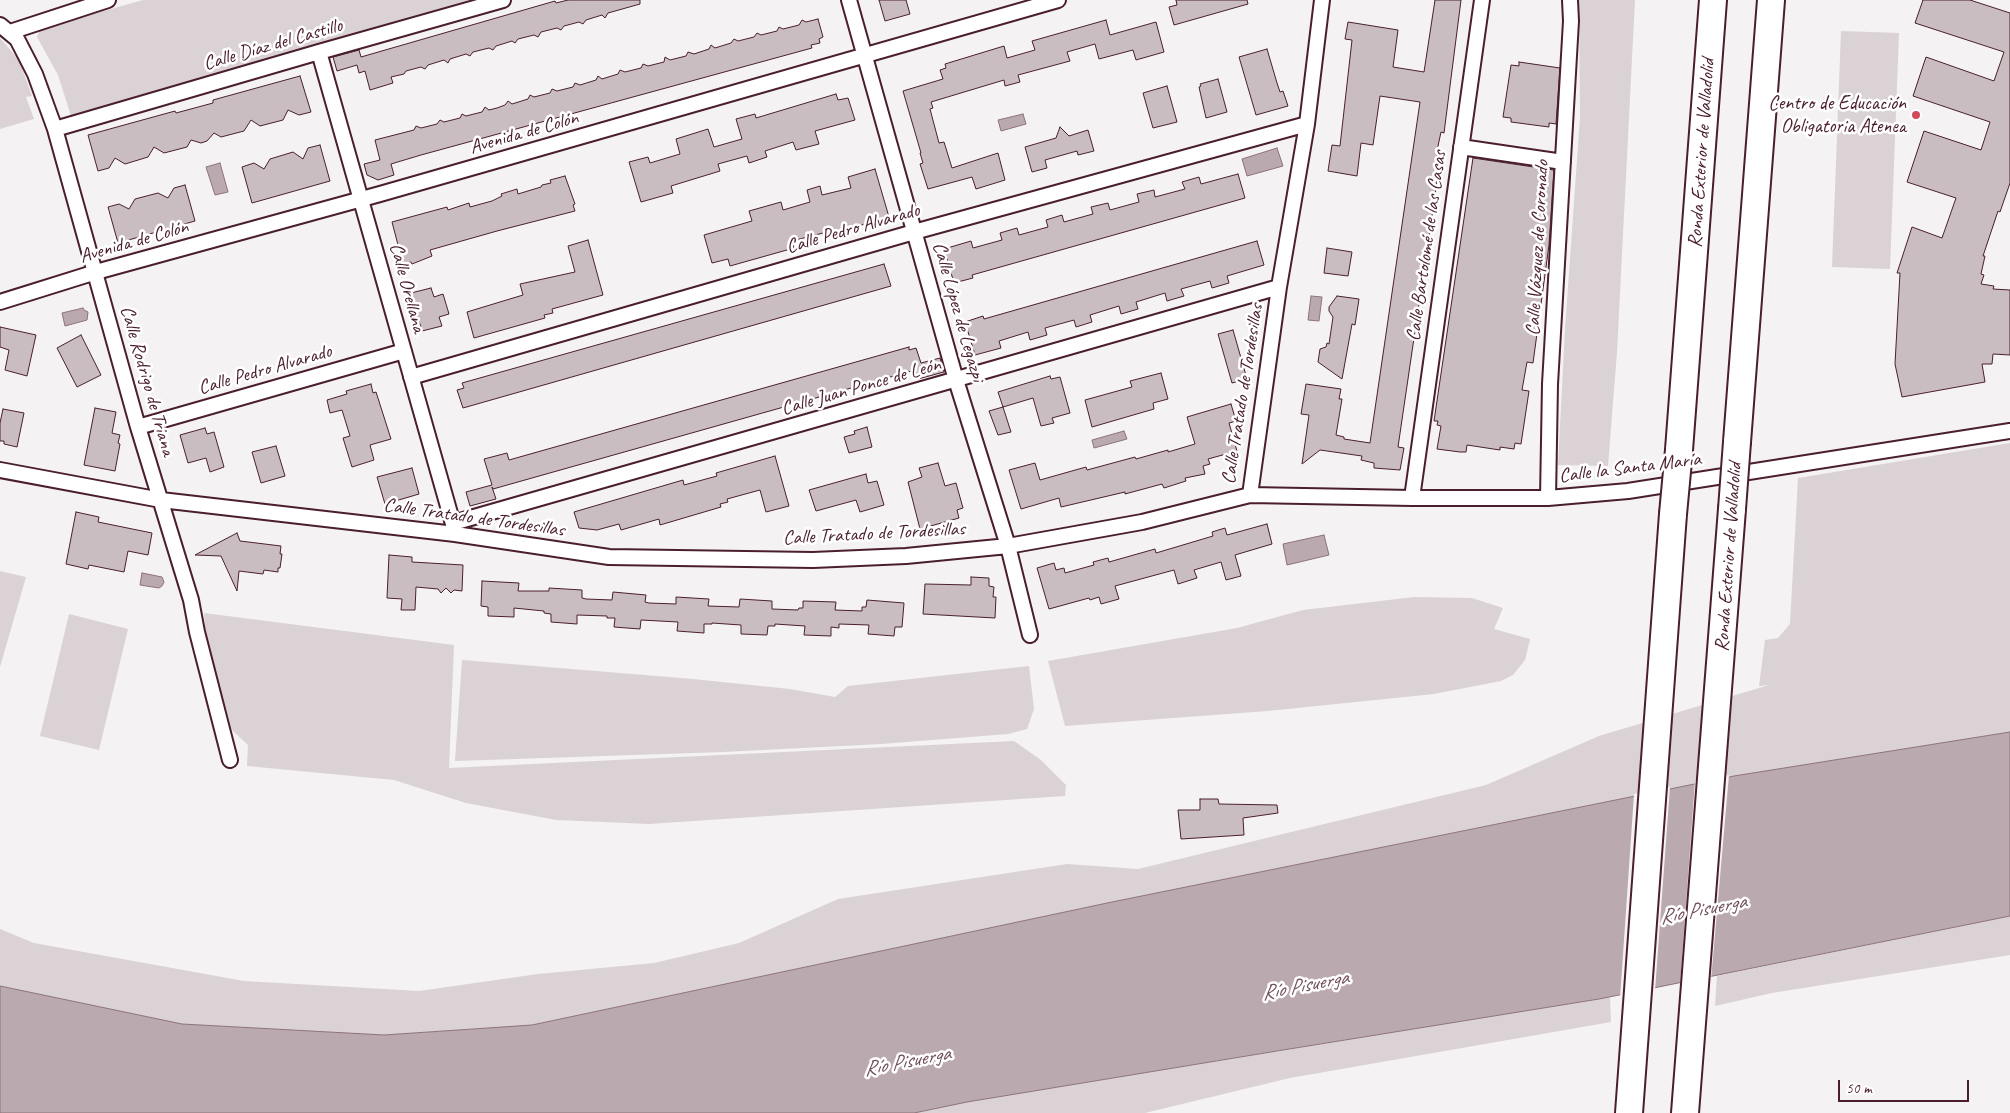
<!DOCTYPE html>
<html>
<head>
<meta charset="utf-8">
<style>
  body { margin:0 }
  #map { position:relative; width:2010px; height:1113px; overflow:hidden; background:#f4f2f2; font-family:Caveat,sans-serif }
  canvas { display:block }
  .scale { position:absolute; left:1838px; top:1080px; width:131px; height:22px; box-sizing:border-box; border:2px solid #4a1f2b; border-top:0; padding-left:6px; font-size:15px; line-height:18px; white-space:nowrap; color:#4a1f2b; -webkit-text-stroke:4px #fff; paint-order:stroke }
</style>
</head>
<body>
<div id="map">
<canvas width="2010" height="1113"></canvas>
<div class="scale">50 m</div>
</div>
<script>
const g = document.querySelector('canvas').getContext('2d');
g.lineJoin = 'round';
function fillPath(path, color) { g.fillStyle = color; g.fill(path, 'evenodd'); }
const toPath = rows => new Path2D(rows.map(r => 'M' + r).join(''));
function stroke(path, color, width, dash) { g.strokeStyle = color; g.lineWidth = width; g.lineCap = dash ? 'butt' : 'round'; g.setLineDash(dash || []); g.stroke(path); }
function drawText(font, color, halo, rows, align = 'center') {
  g.font = font + ' Caveat,sans-serif'; g.lineWidth = 5; g.setLineDash([]); g.textBaseline = 'middle'; g.strokeStyle = halo; g.fillStyle = color; for (const [text, x, y, turn = 0] of rows) {
    g.save(); g.translate(x, y); g.rotate((+turn || 0) * Math.PI / 180); g.textAlign = isNaN(turn) ? turn : align; if (halo) g.strokeText(text, 0, 0); g.fillText(text, 0, 0); g.restore();
  }
}
const green = toPath([
  [143,0,479,0,71,116,58,75,37,37,40,29],
  [1579,0,1635,0,1617,352,1608,466,1558,465,1565,329,1580,117],
  [1841,31,1899,33,1890,269,1832,267],
  [0,38,19,60,32,96,26,97,34,119,0,129],
  [2010,443,2010,732,1734,776,1112,902,532,1025,384,1035,182,1024,0,986,0,929,34,943,244,981,419,991,538,974,654,963,739,943,838,899,1067,864,1138,869,1486,785,1599,736,1769,685,1759,686,1765,640,1778,638,1790,624,1798,478],
  [0,571,26,577,0,667],
  [1414,597,1472,598,1503,608,1494,629,1530,639,1525,660,1513,675,1501,681,1434,694,1268,711,1065,726,1048,661,1237,628,1303,610],
  [204,613,454,645,449,768,1014,741,1041,760,1066,785,1065,796,649,824,556,820,466,803,394,780,247,766,248,745,232,730,206,637],
  [69,614,128,629,99,750,40,736],
  [462,660,693,679,790,689,835,697,848,686,1029,666,1034,709,1027,729,1008,734,881,744,723,752,455,761],
  [2010,916,2010,955,1772,993,1715,1006,1717,976],
  [1610,997,1611,1022,1290,1078,1145,1113,914,1113,967,1102]
]);
const water = toPath([
  [1023,114,1026,124,1001,131,998,120,1023,114],
  [1277,148,1283,166,1247,176,1242,159,1277,148],
  [220,163,228,192,215,195,206,167,220,163],
  [1311,296,1322,297,1319,321,1308,320,1311,296],
  [83,308,84,310,88,312,87,320,65,326,62,313,83,308],
  [1124,431,1127,439,1094,448,1092,440,1124,431],
  [1324,535,1329,555,1287,565,1283,544,1324,535],
  [142,573,162,577,164,582,162,586,159,588,140,585,142,573],
  [2010,732,2010,916,1599,999,1277,1051,967,1102,914,1113,0,1113,0,986,182,1024,384,1035,532,1025,1112,902,1734,776,2010,732]
]);
const pier = toPath([
  [1729,775,1711,980,1680,985,1695,781],
  [1670,787,1655,991,1620,998,1634,794]
]);
const building = toPath([
  [568,0,640,0,640,4,608,13,605,18,602,15,586,20,583,24,579,22,564,26,561,30,557,28,541,32,538,37,534,35,518,39,515,43,512,41,496,46,493,50,489,48,473,52,470,56,466,54,450,59,448,63,444,60,428,65,425,69,421,67,406,71,404,74,391,77,393,83,370,90,365,71,359,73,357,65,337,71,333,57,359,50,361,57,555,1,556,3,568,0],
  [879,0,906,0,910,14,885,21,879,0],
  [1176,0,1247,0,1248,4,1174,25,1169,7,1177,5,1176,0],
  [1435,0,1461,0,1444,133,1441,132,1438,146,1436,161,1440,161,1398,447,1404,448,1400,470,1374,468,1374,463,1361,460,1362,456,1320,450,1302,464,1309,415,1301,414,1306,384,1341,389,1339,399,1342,399,1336,435,1344,437,1344,439,1370,443,1420,102,1380,96,1373,145,1361,143,1357,176,1328,171,1332,145,1340,146,1352,40,1345,39,1348,22,1398,30,1393,67,1424,72,1435,0],
  [1923,0,1970,0,2010,13,2010,183,2000,212,1998,211,1983,256,1985,256,1981,274,1984,275,1981,284,1994,286,1993,289,2010,290,2010,355,1993,354,1992,364,1982,364,1985,382,1902,397,1895,364,1900,273,1897,273,1912,227,1942,238,1956,198,1907,182,1924,131,1981,150,1990,122,1913,96,1926,57,1994,81,2004,52,1915,23,1923,0],
  [818,19,823,37,819,39,820,43,811,45,812,48,421,155,391,164,394,175,378,180,367,175,364,164,380,160,375,140,414,130,416,126,421,128,437,124,440,120,444,122,460,118,462,114,466,116,482,112,485,107,489,110,497,108,505,105,508,101,512,104,528,99,530,95,534,97,550,93,552,89,557,91,573,87,575,83,580,85,596,80,598,76,602,79,618,74,620,70,625,72,641,68,643,64,648,66,664,62,665,57,670,60,686,56,688,52,694,54,709,49,711,45,715,48,731,43,734,39,738,41,754,37,757,33,761,35,777,31,779,27,783,29,799,25,802,20,806,22,818,19],
  [1106,20,1110,35,1156,22,1164,52,1136,60,1133,50,1099,59,1095,44,1067,52,1070,61,1018,75,1020,82,1005,86,1004,80,931,102,933,108,930,109,939,143,944,142,952,168,998,153,1005,180,976,189,972,177,928,189,920,164,923,163,920,153,921,153,903,91,943,79,940,70,946,68,945,64,1004,46,1007,58,1035,50,1032,41,1106,20],
  [1267,49,1277,83,1280,92,1283,91,1288,106,1256,115,1239,57,1267,49],
  [1519,62,1560,68,1556,124,1549,123,1549,127,1511,122,1511,118,1503,117,1511,65,1519,66,1519,62],
  [300,76,311,112,299,115,288,110,283,120,260,126,251,120,244,131,221,137,214,133,207,141,201,143,191,140,187,147,164,153,154,147,148,157,125,164,115,158,109,168,98,171,88,135,175,111,176,113,213,103,213,100,300,76],
  [1218,79,1227,112,1206,118,1199,87,1201,86,1200,84,1218,79],
  [1167,86,1177,122,1153,128,1143,93,1167,86],
  [836,94,838,100,848,98,855,120,815,131,819,144,796,150,793,142,765,151,767,157,749,163,747,156,718,164,720,171,671,186,673,193,641,202,629,162,648,157,650,163,680,154,676,139,708,129,714,147,742,139,736,119,755,114,756,118,836,94],
  [1060,127,1069,136,1088,130,1094,151,1078,155,1077,151,1045,160,1047,168,1032,172,1025,147,1056,138,1060,127],
  [320,145,330,181,252,203,242,167,254,163,264,169,270,159,293,152,303,159,308,148,320,145],
  [1473,158,1554,170,1549,245,1533,363,1527,362,1522,390,1529,391,1521,444,1515,443,1514,449,1500,447,1500,450,1467,445,1466,452,1460,452,1437,449,1441,426,1437,425,1438,421,1434,421,1473,158],
  [875,169,889,217,841,231,842,234,824,239,823,233,792,241,794,248,730,266,728,259,712,263,704,235,752,221,749,211,781,202,783,210,810,202,807,190,820,186,822,195,851,188,848,177,875,169],
  [1238,174,1245,198,972,275,973,278,954,283,944,249,971,241,973,248,1002,240,1000,233,1017,228,1019,235,1048,227,1046,220,1062,215,1064,222,1093,214,1091,207,1108,203,1110,210,1139,202,1137,194,1154,190,1155,197,1185,189,1182,182,1199,177,1201,184,1238,174],
  [565,176,575,204,573,205,575,211,497,231,430,250,432,256,412,264,411,262,403,264,392,222,447,207,448,210,469,203,470,207,492,201,502,196,501,194,517,189,518,194,541,187,542,185,551,183,550,180,565,176],
  [185,185,195,221,118,243,108,207,119,204,129,209,135,199,158,193,168,198,174,188,185,185],
  [588,240,603,295,552,309,553,313,544,315,545,318,474,338,467,312,523,295,520,284,575,272,568,246,588,240],
  [1257,241,1264,265,1227,276,1229,283,1212,288,1210,281,1181,289,1184,296,1167,301,1165,293,1136,302,1138,309,1121,314,1119,306,1090,315,1092,322,1076,327,1074,320,1045,328,1047,335,1030,340,1028,332,999,341,1001,348,975,355,965,322,983,316,984,319,1257,241],
  [1327,248,1352,252,1348,276,1324,273,1327,248],
  [884,264,891,286,463,408,457,390,464,388,462,383,884,264],
  [431,288,434,297,443,294,449,314,439,317,442,326,422,331,411,293,431,288],
  [1337,296,1359,299,1355,325,1352,324,1342,379,1318,362,1320,349,1326,347,1327,343,1329,344,1333,317,1329,311,1329,307,1337,296],
  [0,327,36,335,27,376,5,370,9,350,0,347,0,327],
  [1233,330,1247,379,1232,383,1218,334,1233,330],
  [81,335,101,375,77,387,57,348,81,335],
  [909,347,909,350,916,348,921,363,940,358,944,372,918,379,915,370,493,489,492,487,496,499,470,506,466,492,492,485,484,459,507,453,509,460,909,347],
  [1161,373,1168,399,1153,403,1154,409,1092,427,1085,400,1132,387,1130,381,1161,373],
  [1050,376,1051,379,1060,377,1070,413,1052,418,1054,423,1041,426,1033,398,1003,407,998,392,1050,376],
  [371,384,373,393,376,392,391,439,370,445,374,460,352,467,343,438,350,436,342,410,330,413,327,400,347,394,346,391,371,384],
  [1231,404,1236,421,1229,423,1237,451,1208,459,1210,464,1203,466,1205,474,1185,478,1186,481,1164,488,1162,484,1125,494,1125,492,1061,507,1059,498,1021,509,1009,470,1035,463,1040,480,1086,467,1087,470,1135,457,1136,459,1168,450,1168,452,1195,444,1187,417,1231,404],
  [1003,407,1011,432,998,435,989,411,1003,407],
  [95,408,116,412,112,433,120,435,118,443,120,444,115,471,84,465,95,408],
  [3,409,24,413,17,447,4,444,4,441,0,441,0,423,3,409],
  [867,427,872,447,849,453,844,437,855,434,854,431,867,427],
  [205,428,207,434,214,432,224,467,210,472,206,458,188,463,180,435,205,428],
  [276,446,285,476,261,483,252,452,276,446],
  [775,456,789,506,766,512,760,490,727,499,728,502,720,504,721,507,660,525,659,519,621,530,619,524,597,530,579,528,574,512,683,480,684,485,717,476,716,473,775,456],
  [938,463,945,486,956,483,963,508,957,510,959,518,920,529,908,482,922,477,919,468,938,463],
  [412,468,419,494,385,504,377,477,412,468],
  [866,474,868,483,877,481,884,505,860,512,856,500,816,511,809,490,866,474],
  [76,512,99,517,98,522,152,533,148,555,128,551,124,572,89,565,88,569,66,564,76,512],
  [1267,524,1272,544,1235,555,1241,576,1226,580,1221,562,1194,570,1197,578,1178,584,1174,570,1115,586,1119,599,1101,604,1099,597,1090,600,1089,598,1049,609,1037,568,1054,563,1056,570,1064,568,1065,573,1094,565,1093,562,1108,558,1109,562,1155,549,1156,553,1213,536,1212,532,1225,528,1227,535,1267,524],
  [237,533,240,541,281,546,280,554,282,554,280,568,278,568,278,572,264,570,263,574,239,571,237,591,221,556,195,555,237,533],
  [389,555,412,557,412,562,463,565,462,591,454,590,451,593,446,588,441,593,438,589,416,587,415,610,401,610,402,599,387,598,389,555],
  [971,577,989,578,989,586,994,587,993,597,996,597,995,618,923,614,925,584,971,585,971,577],
  [482,581,519,583,518,591,549,591,549,588,582,590,582,598,586,599,612,600,613,592,646,595,645,602,649,603,676,604,676,597,709,599,708,606,739,607,740,599,772,601,772,609,798,610,799,608,803,608,803,601,836,602,835,610,862,611,862,607,866,607,867,600,904,603,902,627,895,627,894,636,868,634,869,625,839,624,839,628,831,627,831,636,804,635,805,626,775,624,775,626,768,626,767,635,741,634,741,625,712,623,712,624,704,624,704,633,677,631,678,622,641,620,640,629,614,627,615,618,607,618,607,616,577,615,577,624,551,622,551,614,544,613,544,611,514,608,514,617,488,616,488,607,481,606,482,581],
  [1200,799,1218,799,1219,804,1277,805,1278,813,1243,818,1244,835,1181,839,1178,810,1200,810,1200,799]
]);
const street = toPath([
  [849,0,956,380,1008,546,1030,635],
  [0,25,17,39,35,74,55,129,138,427,191,600,197,632,230,760],
  [10,32,108,0],
  [319,52,455,531],
  [55,129,319,52,503,0],
  [1461,147,1563,162],
  [0,302,96,272,380,194,1058,0],
  [411,377,914,232,1307,124],
  [138,427,404,351],
  [0,470,161,500,455,534,609,557,813,560,906,556,1008,546,1142,522,1250,495,1412,498,1548,498,1628,491,2010,431],
  [1250,495,1279,287,1307,124,1322,0],
  [1412,498,1482,0],
  [1548,498,1550,384,1571,21,1570,0],
  [453,523,1279,287]
]);
const highway = toPath([
  [1737,442,1771,0],
  [1679,450,1713,0],
  [1629,1113,1673,514],
  [1685,1113,1732,509]
]);
const highwayBridge = toPath([
  [1732,509,1737,442],
  [1673,514,1679,450]
]);
const markers = [
  [1916,115,5,"#d1495b"]
];
const streetNames = [
  ["Calle Díaz del Castillo",273,45,-16],
  ["Avenida de Colón",524,133,-16],
  ["Ronda Exterior de Valladolid",1702,153,-86],
  ["Calle Pedro Alvarado",853,229,-16],
  ["Avenida de Colón",134,242,-16],
  ["Calle Bartolomé de las Casas",1427,246,-82],
  ["Calle Vázquez de Coronado",1538,248,-87],
  ["Calle Orellana",407,288,75],
  ["Calle López de Legazpi",958,312,74],
  ["Calle Pedro Alvarado",265,370,-16],
  ["Calle Rodrigo de Triana",147,381,74],
  ["Calle Juan Ponce de León",861,387,-16],
  ["Calle Tratado de Tordesillas",1243,394,-81],
  ["Calle la Santa María",1630,468,-7],
  ["Calle Tratado de Tordesillas",474,518,8],
  ["Calle Tratado de Tordesillas",874,534,-3],
  ["Ronda Exterior de Valladolid",1729,557,-86]
];
const poiNames = [
  ["Centro de Educación",1906,104],
  ["Obligatoria Atenea",1906,127]
];
const waterNames = [
  ["Río Pisuerga",1703,910,-11],
  ["Río Pisuerga",1305,986,-11],
  ["Río Pisuerga",907,1062,-11]
];
fillPath(green, '#dbd2d5');
fillPath(water, '#baa9ae');
stroke(water, '#8d727a', 1);
fillPath(pier, '#f4f2f2');
fillPath(building, '#cabdc1');
stroke(building, '#4a1f2b', 1);
stroke(street, '#4a1f2b', 18);
stroke(highway, '#4a1f2b', 30);
stroke(street, '#fff', 14);
stroke(highway, '#fff', 26);
stroke(highwayBridge, '#4a1f2b', 30, []);
stroke(highwayBridge, '#fff', 26);
for (const [x, y, r, color] of markers) { const dot = new Path2D(); dot.arc(x, y, r, 0, 2 * Math.PI); g.fillStyle = color; g.fill(dot); stroke(dot, '#fff', 2); }
drawText('20px', '#4a1f2b', '#fff', streetNames);
drawText('20px', '#4a1f2b', '#fff', poiNames, 'right');
drawText('italic 21px', '#714f59', '#fff', waterNames);
</script>
</body>
</html>
